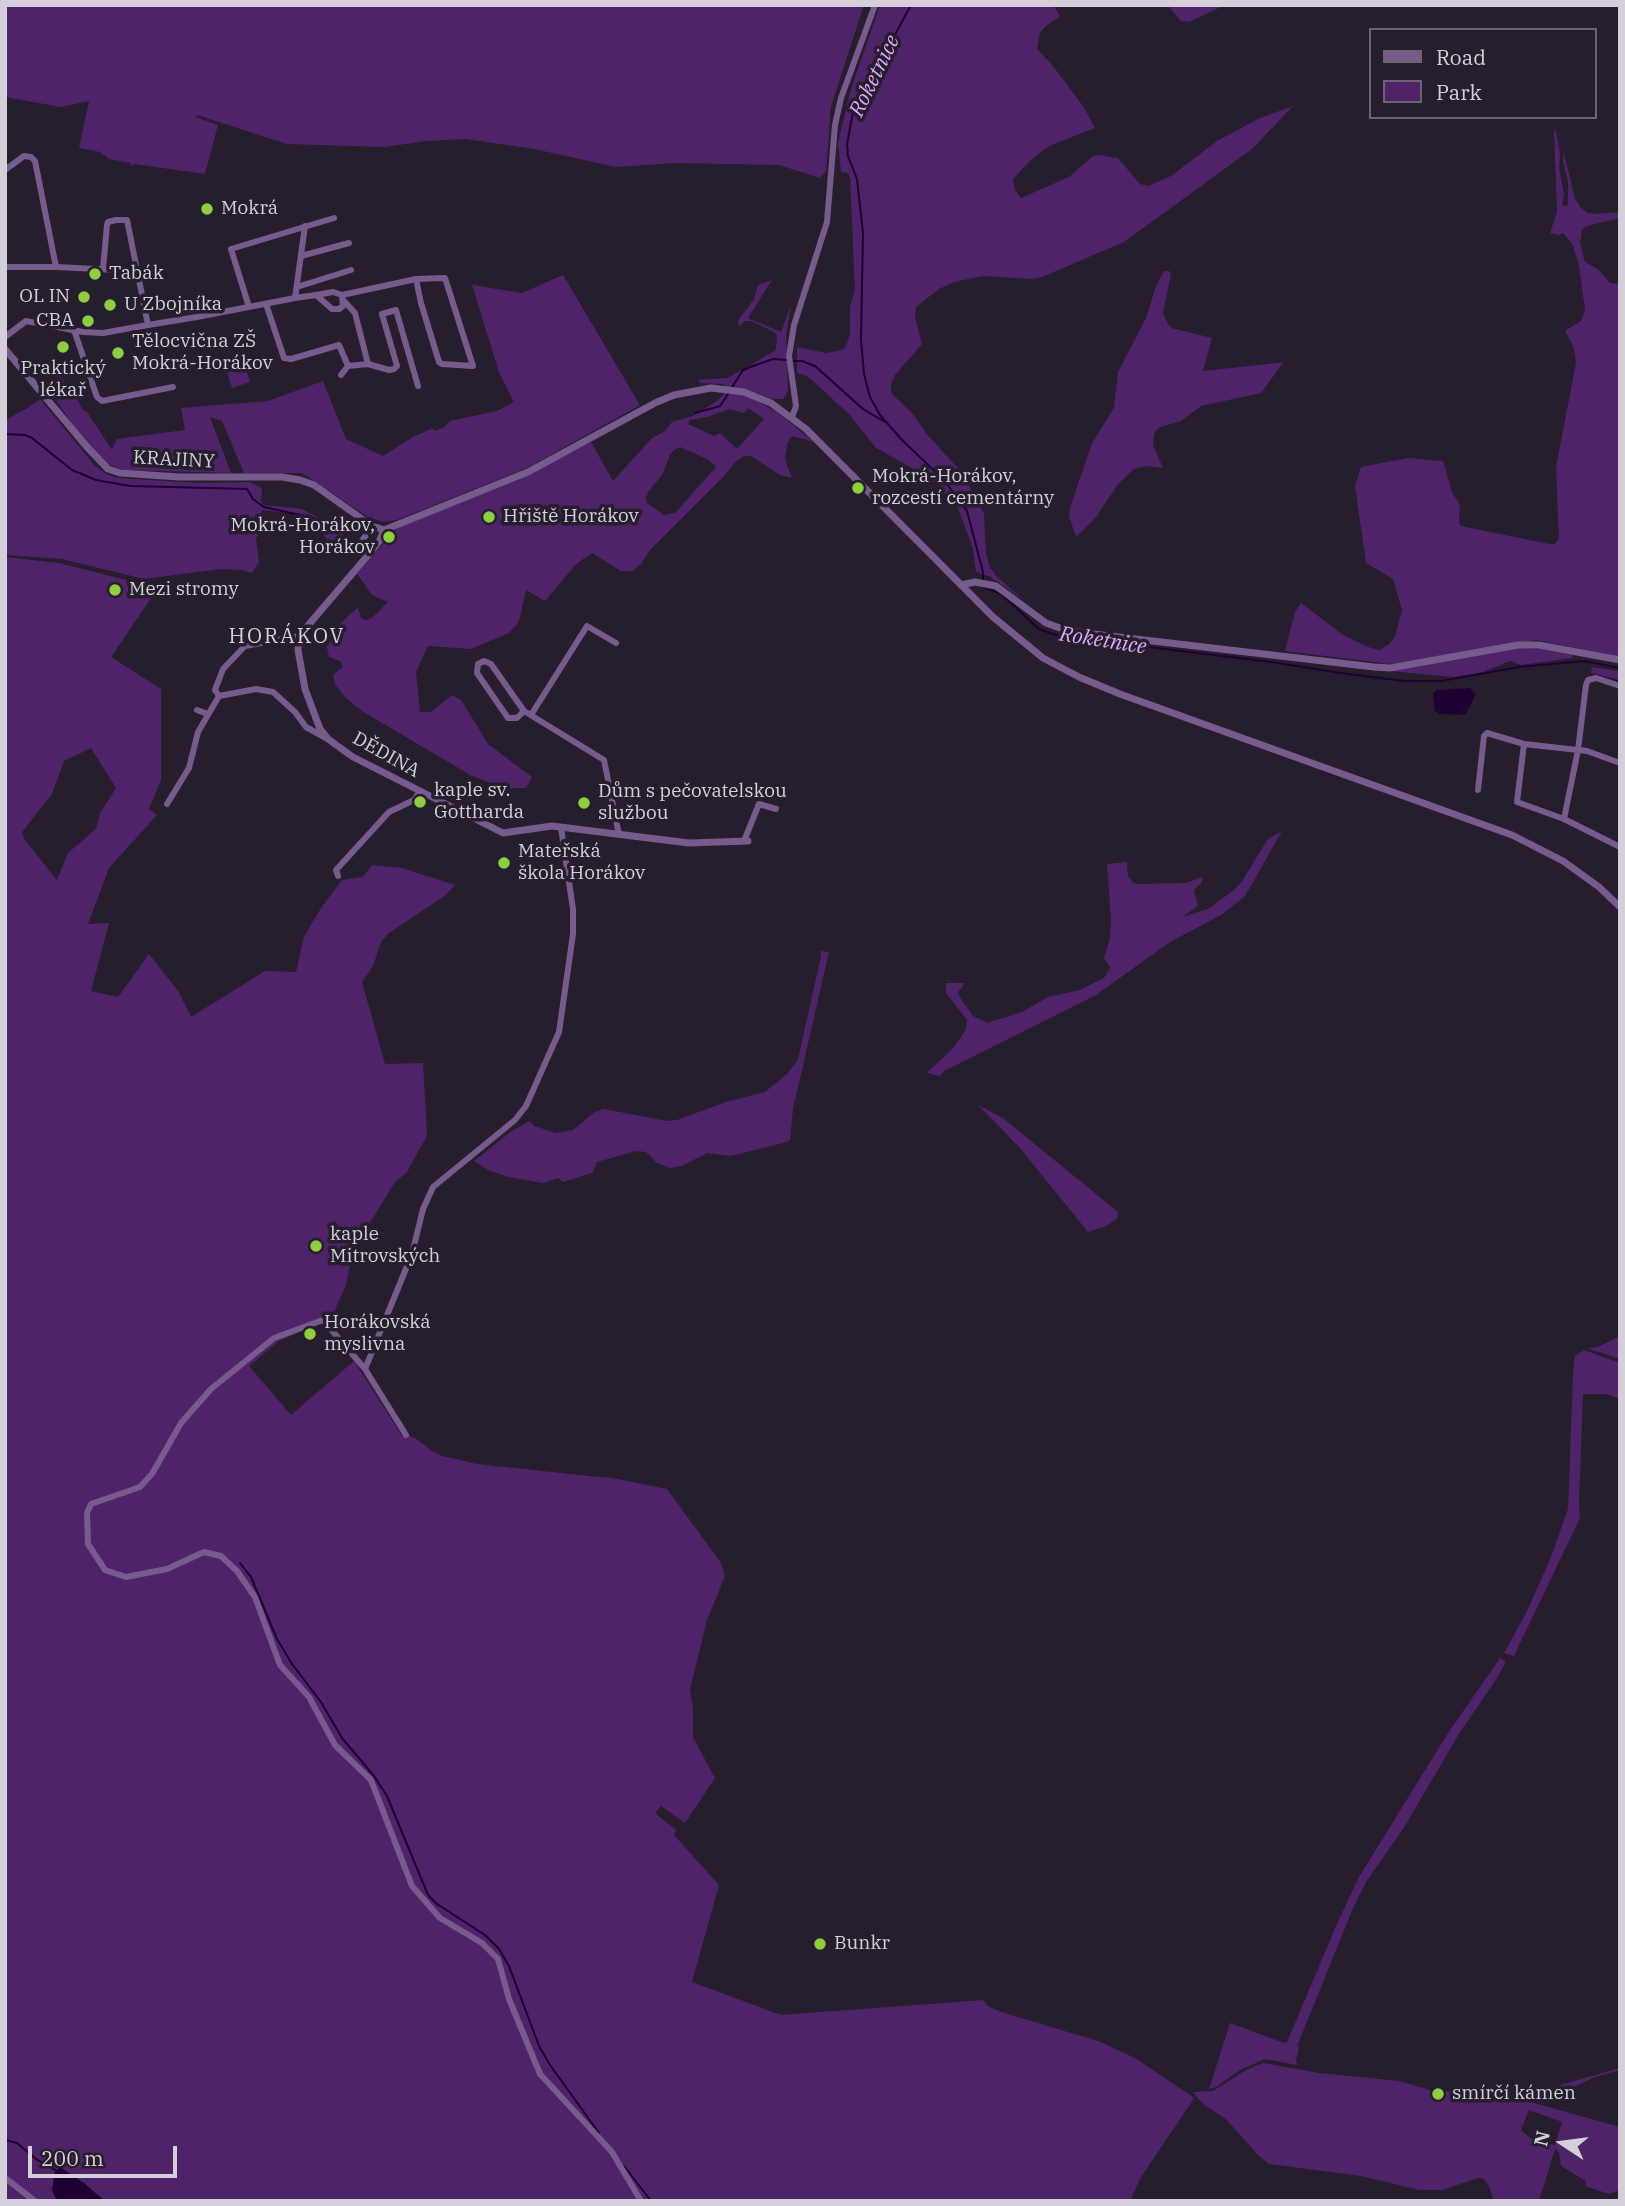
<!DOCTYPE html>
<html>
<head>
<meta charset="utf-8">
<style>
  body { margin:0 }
  #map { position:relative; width:1625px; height:2206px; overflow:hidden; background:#261e2c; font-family:"IBM Plex Serif",serif }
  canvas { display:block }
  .frame { position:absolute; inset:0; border:7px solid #d4cfd8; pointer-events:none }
  .legend { position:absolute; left:1369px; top:28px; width:228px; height:91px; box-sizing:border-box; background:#261e2c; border:2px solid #6c6571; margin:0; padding:9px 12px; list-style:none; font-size:21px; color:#d4cfd8 }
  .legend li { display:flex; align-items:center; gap:14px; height:35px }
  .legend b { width:35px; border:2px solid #6c6571 }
  .north { position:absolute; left:1527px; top:2108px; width:70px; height:70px; -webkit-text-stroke:5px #261e2c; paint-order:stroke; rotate:283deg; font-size:19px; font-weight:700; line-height:28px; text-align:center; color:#d4cfd8 }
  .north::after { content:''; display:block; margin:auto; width:24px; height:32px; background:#d4cfd8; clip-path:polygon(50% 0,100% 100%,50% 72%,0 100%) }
  .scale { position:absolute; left:28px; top:2146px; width:149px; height:32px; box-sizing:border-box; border:4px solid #d4cfd8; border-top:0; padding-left:9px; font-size:21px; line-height:24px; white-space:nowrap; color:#d4cfd8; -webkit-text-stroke:5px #261e2c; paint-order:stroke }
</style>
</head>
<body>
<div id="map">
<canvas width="1625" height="2206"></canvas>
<div class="frame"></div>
<ul class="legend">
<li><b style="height:9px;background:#775b8c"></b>Road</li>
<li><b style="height:19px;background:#4f2369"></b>Park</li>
</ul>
<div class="north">N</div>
<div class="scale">200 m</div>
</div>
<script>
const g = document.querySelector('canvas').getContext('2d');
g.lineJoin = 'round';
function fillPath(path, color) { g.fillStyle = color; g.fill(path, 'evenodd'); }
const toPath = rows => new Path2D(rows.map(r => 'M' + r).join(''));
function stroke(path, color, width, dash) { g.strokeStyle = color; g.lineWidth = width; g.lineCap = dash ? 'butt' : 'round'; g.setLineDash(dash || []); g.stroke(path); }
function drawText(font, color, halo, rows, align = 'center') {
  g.font = font + ' "IBM Plex Serif",serif'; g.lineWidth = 7; g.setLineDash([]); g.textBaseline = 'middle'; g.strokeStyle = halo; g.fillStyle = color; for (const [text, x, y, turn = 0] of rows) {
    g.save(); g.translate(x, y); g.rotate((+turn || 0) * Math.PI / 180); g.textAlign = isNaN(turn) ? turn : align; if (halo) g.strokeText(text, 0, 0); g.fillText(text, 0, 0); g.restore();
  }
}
const green = toPath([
  [5,5,864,5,831,107,826,171,820,178,779,165,675,163,616,167,534,149,466,139,427,141,384,147,287,144,197,115,196,117,218,125,205,174,134,164,131,167,130,163,109,159,100,152,79,148,89,101,61,107,5,97],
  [880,5,1053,5,1060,16,1045,27,1040,33,1037,49,1053,66,1083,106,1095,128,1049,146,1031,160,1013,179,1015,190,1021,198,1069,177,1093,156,1099,155,1118,158,1140,184,1148,186,1171,176,1217,141,1258,119,1293,106,1252,149,1124,242,1042,277,1031,279,983,276,954,282,939,289,916,307,915,317,922,344,895,375,891,384,891,393,913,414,926,433,963,474,984,514,986,554,990,568,997,577,1025,601,989,576,976,572,973,549,958,508,930,478,876,448,849,414,815,383,807,376,797,373,797,347,826,353,838,351,845,348,850,335,850,307,855,290,850,178,848,173,841,172,838,143,850,92],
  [1167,5,1225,5,1189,22,1181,21],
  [1554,130,1556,131,1560,156,1559,168,1564,194,1562,206,1568,205,1568,181,1563,161,1564,153,1575,199,1581,208,1588,213,1598,214,1620,212,1620,218,1586,226,1582,230,1580,243,1585,262,1599,270,1610,283,1620,284,1620,657,1537,640,1390,664,1285,651,1295,612,1301,603,1343,635,1368,647,1379,650,1388,645,1395,637,1402,610,1393,579,1366,563,1355,486,1361,467,1408,458,1443,461,1452,492,1460,505,1459,522,1461,526,1549,544,1555,544,1559,539,1556,467,1576,363,1574,348,1565,331,1581,321,1585,310,1579,265,1572,243,1563,233,1559,235,1550,233,1557,212],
  [1164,271,1169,271,1171,274,1163,313,1168,324,1171,328,1212,338,1203,371,1286,362,1283,363,1261,393,1201,406,1181,421,1160,427,1154,433,1153,445,1163,468,1147,466,1134,469,1118,484,1096,517,1076,537,1069,516,1071,505,1092,443,1114,408,1118,372,1146,318,1156,286],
  [563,275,640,405,527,468,397,520,383,522,368,517,302,473,244,473,222,421,210,417,231,473,123,470,105,463,79,434,45,384,62,376,68,392,73,391,83,410,87,412,112,450,117,439,185,430,181,408,268,401,323,381,346,439,383,456,413,437,433,428,434,431,443,428,450,421,497,411,514,402,499,372,472,285,522,293],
  [772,280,748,318,781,332,791,305,786,336,788,391,783,399,773,399,757,393,754,399,778,413,814,442,792,436,787,444,785,460,792,478,780,475,751,456,744,456,736,461,723,477,650,550,641,564,632,571,621,571,592,553,576,564,545,601,526,590,519,621,509,633,471,649,428,646,416,672,420,712,431,712,452,695,461,700,488,744,532,777,526,788,503,788,470,775,362,711,346,698,336,686,333,675,343,667,340,661,329,657,327,647,340,624,358,607,361,618,366,620,372,618,388,602,372,595,357,574,386,540,384,538,402,525,516,481,591,442,613,481,652,438,665,431,672,422,693,416,717,401,726,392,724,384,701,383,697,380,728,378,776,350,777,335,774,332,751,321,745,321,739,327,738,321,754,299,758,285],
  [748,408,764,419,737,449,720,433,714,436,688,424,690,420,707,417,730,409,744,413],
  [680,447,709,460,716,467,675,513,664,515,647,503,646,498,648,492,662,475,670,455,674,450],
  [241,353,250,382,232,388,223,359],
  [40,399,95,466,108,475,118,478,197,483,249,482,262,488,261,501,264,505,302,509,321,519,340,523,343,534,342,540,333,549,316,523,305,515,262,510,259,533,256,539,259,562,252,573,243,570,221,569,144,579,62,559,5,555,5,420,28,408],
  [5,557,59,563,158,588,111,657,161,689,161,780,149,809,157,815,109,868,88,924,109,923,91,991,118,997,149,954,178,991,191,1017,265,971,296,972,304,937,321,908,342,880,363,877,372,865,402,868,455,885,446,895,389,933,381,942,373,966,362,982,385,1064,423,1063,427,1136,407,1172,395,1182,353,1250,346,1285,331,1319,325,1317,316,1325,279,1341,249,1366,291,1415,354,1361,401,1434,415,1438,432,1451,442,1456,477,1464,618,1479,667,1489,721,1563,725,1576,707,1620,690,1689,693,1709,693,1737,715,1778,685,1823,661,1806,655,1813,676,1830,674,1835,719,1885,692,1982,781,2015,983,2000,988,2006,1001,2012,1098,2041,1135,2058,1193,2097,1193,2100,1141,2177,1130,2201,105,2201,60,2167,55,2172,52,2190,57,2201,38,2201,5,2175],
  [91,748,116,788,100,813,96,829,68,853,57,880,24,839,22,832,52,794,64,761],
  [1516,648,1542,649,1572,655,1572,658,1521,665,1510,661,1483,672,1453,677,1391,671],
  [1592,667,1620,671,1620,680,1591,673],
  [1282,831,1245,896,1223,914,1170,942,1096,995,944,1071,940,1076,927,1073,955,1046,966,1029,967,1020,946,993,946,983,965,983,958,992,961,999,973,1016,987,1023,1022,1012,1048,997,1080,990,1105,977,1110,967,1104,958,1110,939,1111,919,1107,864,1127,862,1128,876,1133,883,1139,884,1186,883,1202,877,1202,882,1194,890,1198,906,1182,917,1208,909,1234,890,1242,881,1268,839],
  [820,951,829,952,793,1109,790,1140,787,1142,731,1156,707,1153,682,1166,670,1168,657,1163,646,1152,636,1151,597,1162,592,1173,563,1182,558,1178,543,1183,508,1177,488,1170,474,1161,512,1131,530,1121,534,1126,556,1133,573,1130,595,1112,604,1109,667,1121,677,1120,726,1102,765,1092,788,1073,798,1059,821,956],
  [978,1105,1003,1118,1118,1212,1117,1219,1104,1227,1088,1232,1019,1147],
  [1620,1336,1620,1359,1587,1348,1598,1347],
  [1584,1350,1620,1363,1620,1399,1606,1394,1583,1394,1579,1503,1580,1518,1514,1656,1504,1653,1526,1613,1551,1557,1568,1509,1573,1374,1575,1356],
  [1500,1658,1506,1662,1495,1681,1459,1734,1403,1829,1366,1882,1354,1906,1297,2046,1299,2047,1296,2060,1297,2065,1265,2059,1240,2070,1216,2087,1209,2089,1230,2023,1284,2043,1287,2042,1339,1919,1359,1877,1448,1733],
  [1263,2063,1319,2073,1399,2081,1430,2090,1515,2096,1532,2093,1620,2068,1620,2070,1595,2077,1559,2094,1536,2100,1534,2103,1620,2127,1620,2190,1609,2194,1585,2186,1586,2181,1561,2166,1559,2152,1555,2149,1539,2201,1494,2201,1489,2186,1484,2179,1478,2178,1442,2190,1419,2190,1361,2176,1269,2164,1258,2155,1226,2119,1203,2104,1193,2092,1213,2091,1246,2070],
  [1529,2110,1562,2122,1555,2145,1536,2143,1521,2130],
  [5,2181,31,2201,5,2201]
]);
const water = toPath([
  [1470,688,1476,694,1465,715,1440,714,1435,711,1433,694,1436,690],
  [60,2167,84,2183,105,2201,57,2201,52,2190,55,2172]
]);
const stream = toPath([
  [911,5,853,112,847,144,848,156,857,179,863,233,861,339,864,374,870,397,880,415,902,440,944,480,967,511,983,572,983,581],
  [792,361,802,361,815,366,863,409,885,422],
  [731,389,743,370,750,367,773,359,787,360],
  [695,413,720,406,728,394],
  [5,434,25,435,32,438,72,470,96,480,130,486,247,489,253,499,264,507,349,526],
  [983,587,1001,594,1039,629,1059,636,1271,662,1341,673,1404,681,1441,681,1519,667,1584,661,1620,668],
  [240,1563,251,1577,277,1639,292,1664,321,1702,342,1738,374,1776,387,1796,428,1895,437,1904,485,1935,499,1949,509,1966,539,2046,550,2065,599,2133],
  [5,2140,17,2143,36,2159,57,2171],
  [624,2166,651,2201]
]);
const minor = toPath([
  [5,170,24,156,31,157,35,161,56,267],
  [301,256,349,243],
  [5,267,56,267,138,271],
  [103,269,107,225,108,222,116,220,127,220,148,325],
  [297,287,351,270],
  [342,295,416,279,445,278,473,366,442,364,439,362,421,303,416,279],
  [295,298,305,226],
  [266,304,284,358,291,359,339,345,348,366,368,364,355,313,344,301],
  [249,307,231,249,334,218],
  [74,330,97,397,102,401,173,387],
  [5,337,26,321,83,332,103,333,148,325,197,317,295,298,316,295,333,292,342,295,343,306,339,309,332,309,316,295],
  [368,364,389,370,394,369,397,366,382,314,396,310,418,386],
  [341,375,348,366],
  [792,417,796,406,789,356,794,325,827,222,835,125,841,98,875,5],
  [369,554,360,544,372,526],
  [219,696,215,690,223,669,245,646,299,636],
  [197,710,208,714],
  [524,711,517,718,508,718,477,673,478,664,484,661,491,664,524,711,604,760,619,835],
  [531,715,587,626,616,643],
  [1524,744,1517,802,1564,819,1620,847],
  [1478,790,1484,736,1487,733,1524,744,1587,751,1620,763],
  [167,804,189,768,198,732,219,696,256,689,273,692,295,712,306,727,326,738],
  [1564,819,1578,750,1586,685,1588,680,1596,678,1620,686],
  [744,841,759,804,776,809],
  [338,876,336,870,389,812,414,800,420,791],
  [365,1369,412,1254,423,1209,433,1187,515,1120,526,1106,559,1032,573,934,573,909,561,828],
  [406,1435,365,1369,323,1320,274,1338,211,1389,181,1423,152,1474,140,1487,91,1504,87,1513,88,1544,105,1570,126,1577,167,1569,204,1552,221,1556,237,1571,255,1597,280,1665,309,1697,335,1745,371,1780,412,1886,440,1918,482,1943,498,1959,509,1999,540,2074,612,2152,641,2201],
  [5,2178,35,2201]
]);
const tertiary = toPath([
  [5,349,87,447,108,469,120,473,179,477,282,477,300,480,314,485,372,526,384,530],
  [384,530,528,472,655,403,674,395,711,388,744,392,771,403,806,429,993,617,1043,658,1079,677,1120,694,1512,835,1563,861,1599,887,1620,907],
  [384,530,380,540,369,554,299,636,298,650,305,689,320,729,328,739,353,757,503,833,552,826,689,843,748,841],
  [961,585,975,582,996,586,1046,623,1068,631,1374,667,1390,668,1518,645,1539,645,1620,660]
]);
const markers = [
  [207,209,7,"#8fcd41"],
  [95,274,7,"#8fcd41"],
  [84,297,7,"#8fcd41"],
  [110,305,7,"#8fcd41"],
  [88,321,7,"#8fcd41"],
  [63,347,7,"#8fcd41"],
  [118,353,7,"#8fcd41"],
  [858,488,7,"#8fcd41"],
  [489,517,7,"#8fcd41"],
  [389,537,7,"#8fcd41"],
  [115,590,7,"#8fcd41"],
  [420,802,7,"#8fcd41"],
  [584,803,7,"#8fcd41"],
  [504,863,7,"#8fcd41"],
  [316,1246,7,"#8fcd41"],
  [310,1334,7,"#8fcd41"],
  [820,1944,7,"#8fcd41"],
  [1438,2094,7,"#8fcd41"]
];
const poiNames = [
  ["Mokrá",221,209],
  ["Tabák",109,274],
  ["OL IN",70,297,"right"],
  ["U Zbojníka",124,305],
  ["CBA",74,321,"right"],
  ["Tělocvična ZŠ",132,342],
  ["Mokrá-Horákov",132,364],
  ["Praktický",63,369,"center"],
  ["lékař",63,391,"center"],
  ["Mokrá-Horákov,",872,477],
  ["rozcestí cementárny",872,499],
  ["Hřiště Horákov",503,517],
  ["Mokrá-Horákov,",375,526,"right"],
  ["Horákov",375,548,"right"],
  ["Mezi stromy",129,590],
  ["kaple sv.",434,791],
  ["Gottharda",434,813],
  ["Dům s pečovatelskou",598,792],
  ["službou",598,814],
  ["Mateřská",518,852],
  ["škola Horákov",518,874],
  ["kaple",330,1235],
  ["Mitrovských",330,1257],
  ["Horákovská",324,1323],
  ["myslivna",324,1345],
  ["Bunkr",834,1944],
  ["smírčí kámen",1452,2094]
];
const streetNames = [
  ["KRAJINY",174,460,3],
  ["DĚDINA",386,755,29]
];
const waterNames = [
  ["Roketnice",875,76,-64],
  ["Roketnice",1103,641,9]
];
const neighbourhoodNames = [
  ["HORÁKOV",287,637]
];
fillPath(green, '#4f2369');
fillPath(water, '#200032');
stroke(stream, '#200032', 2);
stroke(minor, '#775b8c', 6);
stroke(tertiary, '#775b8c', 7);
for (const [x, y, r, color] of markers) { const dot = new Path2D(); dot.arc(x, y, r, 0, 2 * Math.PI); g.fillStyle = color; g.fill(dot); stroke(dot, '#261e2c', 2.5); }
drawText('19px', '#d4cfd8', '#261e2c', poiNames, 'left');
drawText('19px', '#d4cfd8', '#261e2c', streetNames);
drawText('italic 21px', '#daabfc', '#261e2c', waterNames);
g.letterSpacing = '2px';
drawText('21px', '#d4cfd8', '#261e2c', neighbourhoodNames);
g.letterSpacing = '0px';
</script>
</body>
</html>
